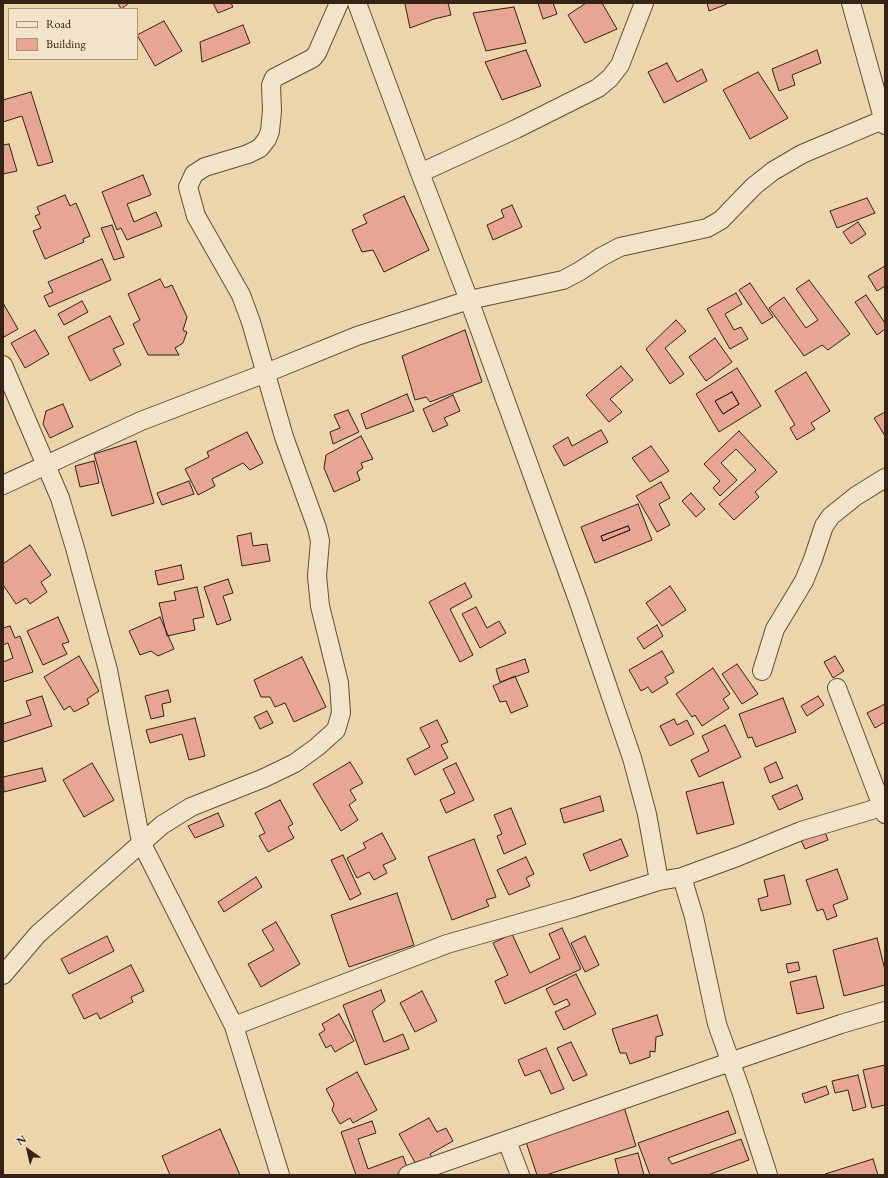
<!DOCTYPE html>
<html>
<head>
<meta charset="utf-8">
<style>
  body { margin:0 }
  #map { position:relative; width:888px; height:1178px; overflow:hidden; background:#edd4ab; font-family:"EB Garamond",serif }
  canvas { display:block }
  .frame { position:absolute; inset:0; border:4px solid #372216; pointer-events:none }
  .legend { position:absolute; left:8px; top:8px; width:130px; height:52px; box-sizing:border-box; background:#f3e3c8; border:1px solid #a89681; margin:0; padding:5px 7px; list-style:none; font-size:12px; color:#372216 }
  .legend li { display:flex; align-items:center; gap:8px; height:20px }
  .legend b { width:20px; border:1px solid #a89681 }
  .north { position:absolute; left:8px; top:1130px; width:40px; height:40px; -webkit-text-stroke:3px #f3e3c8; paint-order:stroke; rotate:326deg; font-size:11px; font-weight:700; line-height:16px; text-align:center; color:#372216 }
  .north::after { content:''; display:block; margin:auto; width:14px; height:18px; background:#372216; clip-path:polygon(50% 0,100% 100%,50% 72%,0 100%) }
</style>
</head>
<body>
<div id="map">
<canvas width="888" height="1178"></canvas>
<div class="frame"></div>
<ul class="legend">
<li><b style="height:5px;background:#f3e3c8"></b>Road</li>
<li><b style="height:11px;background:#e6a693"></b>Building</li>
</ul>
<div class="north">N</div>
</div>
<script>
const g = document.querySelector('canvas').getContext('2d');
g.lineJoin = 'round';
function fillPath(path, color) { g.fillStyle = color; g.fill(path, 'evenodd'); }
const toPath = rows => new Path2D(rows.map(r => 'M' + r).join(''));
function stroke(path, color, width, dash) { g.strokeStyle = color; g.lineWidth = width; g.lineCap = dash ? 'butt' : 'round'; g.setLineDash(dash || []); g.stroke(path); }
const building = toPath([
  [118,3,129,3,121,9,118,3],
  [213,3,231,3,233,7,218,13,213,3],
  [408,3,448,3,451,15,434,19,410,28,405,4,408,3],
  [538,3,553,3,557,14,543,19,538,3],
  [586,3,602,3,617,29,585,43,568,15,586,3],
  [707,3,727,3,727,4,709,11,707,3],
  [514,7,526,43,486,51,473,13,514,7],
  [164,21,182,51,155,66,137,35,164,21],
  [243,25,250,43,202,62,200,42,243,25],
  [526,50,541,86,502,100,485,62,526,50],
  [817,50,821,63,792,75,795,85,779,91,772,69,817,50],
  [667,63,677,82,702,69,707,81,664,103,648,72,667,63],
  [758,72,788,118,750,139,723,90,758,72],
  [31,92,53,162,38,166,22,116,3,122,3,100,31,92],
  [9,144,17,171,3,174,3,145,9,144],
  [143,175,151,195,127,204,134,222,156,212,162,226,127,240,121,228,117,230,102,192,143,175],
  [65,195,70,206,76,203,90,236,83,239,84,242,45,259,33,231,41,228,35,216,40,214,37,207,65,195],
  [404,196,429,250,384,272,373,250,362,252,352,230,367,223,363,215,404,196],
  [867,198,875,213,837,228,830,211,867,198],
  [512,205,522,227,493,240,487,225,504,217,501,210,512,205],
  [858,222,866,234,851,244,843,232,858,222],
  [112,225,124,257,114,260,101,228,112,225],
  [102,259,111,280,49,307,44,296,53,292,48,282,102,259],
  [885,266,885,286,877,291,868,276,885,266],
  [160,279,165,288,172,285,187,317,183,330,187,332,183,343,175,348,179,355,148,355,133,324,140,320,128,294,160,279],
  [809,280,850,334,828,350,822,345,804,356,769,308,784,297,806,328,818,320,796,289,809,280],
  [750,283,773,317,762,324,739,290,750,283],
  [736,293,742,304,725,314,734,330,741,327,748,339,730,349,707,309,736,293],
  [866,295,885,323,885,329,877,335,855,302,866,295],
  [82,301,88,312,64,325,58,314,82,301],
  [3,303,18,329,4,337,3,334,3,303],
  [110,316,124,344,113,349,121,365,90,381,68,337,110,316],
  [676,320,686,331,665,348,684,374,670,384,646,349,676,320],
  [35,330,49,354,25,368,11,343,35,330],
  [465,330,482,382,430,402,426,397,415,400,402,356,465,330],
  [715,338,732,362,706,381,689,357,715,338],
  [621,366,633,380,610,399,622,412,609,422,586,395,621,366],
  [737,368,761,406,719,432,696,394,737,368],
  [732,392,739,404,723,414,715,401,732,392],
  [806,372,830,411,811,423,815,429,797,440,790,428,795,425,775,391,806,372],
  [732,392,739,404,723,414,715,401,732,392],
  [407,394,414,411,366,429,361,414,407,394],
  [453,395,460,411,444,418,448,425,433,432,423,409,453,395],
  [63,404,73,427,50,438,43,424,46,411,63,404],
  [348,410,359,432,333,444,330,432,340,428,334,415,348,410],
  [885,412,885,436,874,418,885,412],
  [601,430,608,442,564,466,553,446,568,437,572,446,601,430],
  [739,431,777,472,755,492,759,497,734,520,719,504,756,470,736,449,721,463,737,480,720,496,713,488,720,481,704,464,739,431],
  [247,432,263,463,250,470,243,463,212,479,215,486,198,495,185,469,209,457,207,452,247,432],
  [361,436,373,459,361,463,363,468,357,472,360,480,334,492,324,468,326,455,361,436],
  [136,441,154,503,112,516,94,454,136,441],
  [651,446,669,471,650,482,632,458,651,446],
  [94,461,99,483,80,487,75,466,94,461],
  [189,481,194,494,162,505,157,493,189,481],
  [661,482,670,498,659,504,670,525,657,532,636,496,661,482],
  [691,493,705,509,696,517,682,501,691,493],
  [638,504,652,540,595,563,581,527,638,504],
  [628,526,630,530,603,541,601,536,628,526],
  [628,526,630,530,603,541,601,536,628,526],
  [251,533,253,546,267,544,270,561,242,566,237,536,251,533],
  [30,545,51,575,41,582,47,592,30,604,26,598,16,604,3,585,3,564,30,545],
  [181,565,184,579,158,585,155,571,181,565],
  [228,579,233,593,223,596,231,620,217,625,204,587,228,579],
  [465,583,472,597,450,609,473,655,460,662,429,602,465,583],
  [670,586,686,610,662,626,646,603,670,586],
  [197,587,204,617,193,619,195,630,167,636,159,603,176,600,174,592,197,587],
  [476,607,487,628,499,621,506,633,480,648,462,614,476,607],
  [58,617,69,642,62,644,67,654,43,665,27,631,58,617],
  [160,617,174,649,158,656,151,651,140,655,129,631,160,617],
  [657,625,663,636,644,649,637,638,657,625],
  [10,626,15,638,20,636,33,672,3,682,3,662,13,658,8,643,3,645,3,628,10,626],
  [662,651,674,672,665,677,668,683,652,693,648,687,641,691,629,670,662,651],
  [79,656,99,691,87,699,89,704,74,712,70,706,64,710,44,677,79,656],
  [835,656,844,671,833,678,824,662,835,656],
  [302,657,326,707,294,722,285,703,275,707,270,697,261,697,254,680,302,657],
  [525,659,529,672,500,682,496,669,525,659],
  [737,664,758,694,742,704,722,674,737,664],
  [713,668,730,694,723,699,729,708,702,726,695,715,692,717,676,694,713,668],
  [515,676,528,706,511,713,506,701,500,702,493,686,515,676],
  [168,690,171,702,162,704,164,716,151,719,145,696,168,690],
  [42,696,52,726,4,742,3,738,3,724,31,715,26,701,42,696],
  [818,696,824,705,807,716,801,706,818,696],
  [783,698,796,732,756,747,752,737,748,738,739,714,783,698],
  [885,704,885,722,875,728,867,713,885,704],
  [267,711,273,723,260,729,254,717,267,711],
  [195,718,205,756,189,760,182,734,150,743,146,730,195,718],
  [674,719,677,725,687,720,694,734,670,746,660,726,674,719],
  [437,720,448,742,441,745,448,758,415,775,407,759,430,747,420,728,437,720],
  [725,725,741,757,699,777,691,760,709,751,702,736,725,725],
  [350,762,363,783,350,790,356,800,349,805,358,820,341,831,313,784,350,762],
  [776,762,783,778,770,783,764,768,776,762],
  [92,763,114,800,84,817,63,780,92,763],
  [456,763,474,800,446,813,440,800,455,793,443,769,456,763],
  [42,768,46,781,4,792,3,777,42,768],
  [723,782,734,824,697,834,686,792,723,782],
  [797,785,803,799,779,810,772,796,797,785],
  [600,796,604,811,564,823,560,809,600,796],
  [280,800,293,824,288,827,294,838,268,852,259,836,265,833,255,813,280,800],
  [511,808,526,844,504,854,497,836,502,834,494,815,511,808],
  [218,813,224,826,195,838,188,826,218,813],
  [823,827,828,840,805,849,799,836,823,827],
  [382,833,396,859,383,865,387,873,374,880,369,872,357,878,347,858,366,848,363,843,382,833],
  [474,839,496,897,486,900,489,906,452,920,428,857,474,839],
  [621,839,628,856,590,871,583,854,621,839],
  [343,855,361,894,350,900,331,860,343,855],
  [526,857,534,874,526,878,530,886,509,895,497,870,526,857],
  [837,869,848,899,833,905,837,916,827,920,823,909,817,911,806,880,837,869],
  [784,875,791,904,761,911,758,899,768,896,764,880,784,875],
  [256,877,262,887,224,912,218,902,256,877],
  [397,893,414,945,349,967,331,915,397,893],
  [276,922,300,964,261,987,248,964,274,950,262,930,276,922],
  [562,928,581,969,505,1004,495,981,508,975,493,943,512,934,530,973,560,958,549,934,562,928],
  [107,936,114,951,69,974,61,959,107,936],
  [585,936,599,965,585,972,571,943,585,936],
  [877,938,885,970,885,985,844,996,833,950,877,938],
  [798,962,800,970,788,973,786,964,798,962],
  [131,965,144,991,131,997,133,1002,100,1019,97,1013,84,1019,72,995,131,965],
  [576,974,596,1014,564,1030,555,1012,570,1005,567,999,554,1005,546,989,576,974],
  [816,976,824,1008,797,1014,790,982,816,976],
  [381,990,385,1001,372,1011,384,1042,403,1034,409,1049,365,1065,343,1005,381,990],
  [422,991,437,1021,415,1032,400,1003,422,991],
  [339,1014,354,1041,335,1052,331,1045,326,1048,319,1034,325,1030,322,1024,339,1014],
  [657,1015,663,1035,656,1037,655,1052,650,1051,650,1057,630,1064,626,1053,620,1053,612,1029,657,1015],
  [571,1042,587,1075,573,1081,557,1048,571,1042],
  [546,1048,564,1089,551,1094,540,1070,525,1076,518,1060,546,1048],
  [885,1065,885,1105,872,1108,863,1070,885,1065],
  [357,1072,377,1110,353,1123,350,1118,340,1124,332,1110,334,1104,326,1089,357,1072],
  [858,1075,866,1107,853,1111,848,1090,835,1093,832,1081,858,1075],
  [826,1086,829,1094,805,1103,802,1094,826,1086],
  [624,1107,636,1146,546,1175,537,1175,525,1139,624,1107],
  [728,1111,736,1133,668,1158,672,1164,741,1139,749,1160,708,1175,650,1175,638,1143,728,1111],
  [429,1118,437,1132,446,1128,453,1141,430,1154,432,1157,417,1166,399,1134,429,1118],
  [372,1121,376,1133,358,1139,368,1169,403,1156,408,1170,395,1175,356,1175,341,1132,372,1121],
  [220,1129,240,1175,170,1175,162,1156,220,1129],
  [638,1153,644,1175,619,1175,615,1159,638,1153],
  [873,1159,878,1175,825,1175,825,1174,873,1159]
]);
const minor = toPath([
  [357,3,420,173,469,300,579,603,632,758,647,814,659,881],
  [851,3,885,125],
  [420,173,516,129,598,88,610,78,620,65,644,3],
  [3,365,60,498,75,548,108,670,141,842,234,1026,280,1175],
  [3,485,141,421,266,373,357,336,469,300,563,280,580,271,601,257,620,247,707,228,721,220,754,186,773,171,802,154,885,119],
  [762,671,775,629,804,581,813,559,824,526,831,516,856,496,885,478],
  [837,688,885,814],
  [682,877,694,917,717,1024,741,1091,768,1175],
  [3,975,38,934,162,825,191,807,264,778,295,763,317,747,336,730,341,713,339,683,320,606,317,576,320,541,317,528,284,437,251,322,241,295,196,216,188,187,194,174,205,167,248,154,260,148,267,139,270,131,272,111,271,85,274,78,313,58,317,53,339,3],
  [234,1026,447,944,573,908,659,881,682,877,737,857,801,831,885,806],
  [507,1141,520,1175],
  [408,1175,730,1062,841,1024,885,1011]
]);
fillPath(building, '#e6a693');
stroke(building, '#372216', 1);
stroke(minor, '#644e3b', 20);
stroke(minor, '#f3e3c8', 18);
</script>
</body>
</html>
